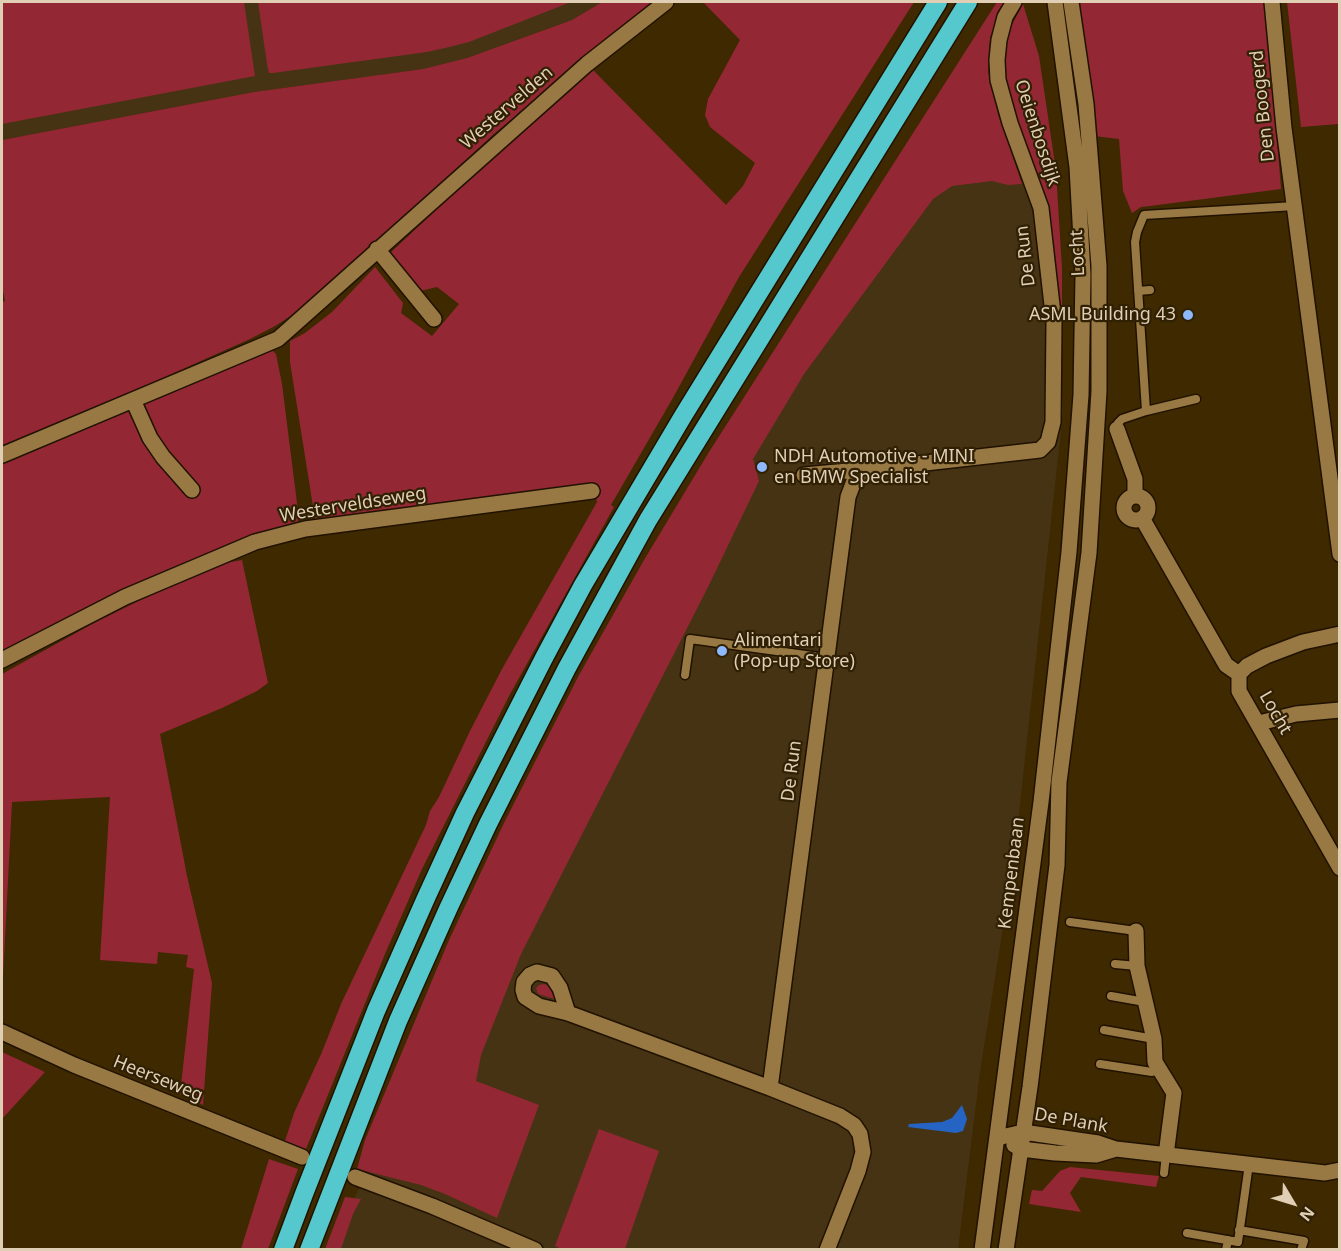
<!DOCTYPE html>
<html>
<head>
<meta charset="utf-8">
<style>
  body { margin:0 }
  #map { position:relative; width:1341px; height:1251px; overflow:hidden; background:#3f2900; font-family:"Noto Sans",sans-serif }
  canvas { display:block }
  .frame { position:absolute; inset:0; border:3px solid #e1cfb5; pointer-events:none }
  .north { position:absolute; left:1263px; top:1173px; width:60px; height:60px; -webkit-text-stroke:4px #302004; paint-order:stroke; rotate:128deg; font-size:16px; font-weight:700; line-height:24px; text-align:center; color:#e1cfb5 }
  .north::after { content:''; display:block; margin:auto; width:21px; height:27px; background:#e1cfb5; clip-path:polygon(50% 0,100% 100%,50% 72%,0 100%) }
</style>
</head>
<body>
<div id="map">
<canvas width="1341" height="1251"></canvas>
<div class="frame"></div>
<div class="north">N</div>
</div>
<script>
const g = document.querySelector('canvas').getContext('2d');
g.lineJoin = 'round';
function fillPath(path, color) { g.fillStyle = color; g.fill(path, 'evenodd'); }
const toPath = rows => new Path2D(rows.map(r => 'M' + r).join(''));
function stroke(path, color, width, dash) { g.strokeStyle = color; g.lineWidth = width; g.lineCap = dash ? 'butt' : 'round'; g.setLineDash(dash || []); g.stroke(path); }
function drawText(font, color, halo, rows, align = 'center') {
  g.font = font + ' "Noto Sans",sans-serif'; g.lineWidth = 4.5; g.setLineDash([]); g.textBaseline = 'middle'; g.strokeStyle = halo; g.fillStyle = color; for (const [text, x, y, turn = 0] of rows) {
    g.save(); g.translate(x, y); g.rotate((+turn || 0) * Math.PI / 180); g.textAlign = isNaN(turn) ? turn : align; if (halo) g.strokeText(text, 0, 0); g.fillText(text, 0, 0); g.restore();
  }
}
const built = toPath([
  [2,2,602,2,572,20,467,58,423,69,254,92,2,140],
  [931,172,1049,184,1063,412,1014,858,980,1072,958,1249,335,1250,350,1206,748,460]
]);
const green = toPath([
  [2,2,244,2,255,76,2,124],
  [258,2,571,2,469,42,445,48,427,52,273,73,269,73,267,64],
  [602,2,656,2,495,133,309,304,275,326,250,339,2,450,2,302,5,301,2,286,2,140,254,92,423,69,467,58,572,20],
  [703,2,914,2,739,277,674,396,611,505,614,507,509,696,422,869,385,954,306,1149,285,1141,294,1113,322,1052,341,1004,426,825,430,811,439,797,470,731,502,669,597,502,594,487,327,520,315,519,290,362,290,341,305,333,332,312,375,267,403,303,401,313,432,336,459,304,437,287,420,291,389,254,543,110,591,68,726,205,743,186,755,163,710,127,705,115,708,99,740,40],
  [997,2,1005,2,990,38,988,72,998,114,1022,184,1008,185,992,181,952,186,933,199,804,374,753,459,759,481,708,587,521,954,481,1055,476,1081,539,1105,497,1218,445,1194,421,1185,357,1169,365,1140,449,940,504,823,579,675,644,560,709,452],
  [1078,2,1266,2,1281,189,1150,206,1141,207,1132,213,1123,191,1119,139,1094,136],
  [1287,2,1339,2,1339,124,1301,127],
  [1023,4,1039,56,1056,171,1062,269,1062,377,1049,206,1010,103,1005,82,1003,57,1009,30],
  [270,348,276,354,282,384,299,519,293,529,204,555,150,577,2,655,2,465,252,359],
  [242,560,268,683,257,691,222,708,160,734,187,876,212,983,203,1105,180,1094,194,969,186,967,188,955,158,952,157,964,100,960,110,797,12,802,2,997,2,674,94,623,209,566],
  [544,984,548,986,555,997,555,999,538,994,536,988,539,985],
  [2,1052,45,1072,2,1119],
  [599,1129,659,1151,625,1249,561,1249,555,1246],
  [269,1159,298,1169,268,1249,241,1249],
  [1070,1167,1159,1176,1156,1187,1081,1177,1070,1193,1081,1212,1029,1204,1032,1190,1042,1191,1060,1171],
  [345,1197,361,1199,353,1214,341,1249,325,1249]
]);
const water = toPath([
  [962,1105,967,1119,963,1131,956,1133,908,1127,909,1124,942,1122,952,1118]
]);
const lane = toPath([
  [1138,291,1150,290],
  [1146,411,1135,242,1137,232,1144,215,1295,206],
  [1117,429,1118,423,1122,419,1146,411,1196,399],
  [685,675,690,639,827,658],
  [1070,922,1136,931],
  [1115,964,1137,966],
  [1111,996,1145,1002],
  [1104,1030,1154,1039],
  [1100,1064,1152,1072,1159,1070],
  [1164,1173,1166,1155],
  [1239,1230,1304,1241,1301,1250],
  [1187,1233,1238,1242,1249,1164],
  [1226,1250,1228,1240]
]);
const street = toPath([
  [1272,2,1284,128,1340,554],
  [377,249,434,319],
  [133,400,150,438,163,457,192,490],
  [1117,429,1135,479,1135,496],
  [2,455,278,339,587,64,666,2],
  [804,475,869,469],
  '1124 508a12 12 0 1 1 24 0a12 12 0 1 1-24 0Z',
  [1142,518,1226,665,1239,674,1239,691,1340,868],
  [2,660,125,597,255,542,305,529,592,491],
  [1239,674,1247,666,1266,656,1303,642,1340,634],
  [1259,723,1296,714,1340,710],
  [1136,931,1137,966,1154,1039,1155,1062,1174,1093,1166,1155],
  [568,1013,560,988,552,976,537,972,530,975,524,982,523,990,525,997,539,1006,568,1013,770,1088,840,1116,854,1125,860,1134,863,1152,858,1171,827,1250],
  [770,1088,848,497,854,481,863,473,872,469,1040,450,1048,442,1053,422,1054,323,1041,208,1010,123,998,80,997,60,999,40,1005,17,1014,2]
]);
const secondary = toPath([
  [2,1032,74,1065,302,1157],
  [997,1138,1023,1132,1098,1143,1116,1149,1325,1173,1340,1170],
  [1014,1145,1021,1149,1055,1153,1096,1155,1116,1149],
  [355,1177,432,1206,535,1250],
  [982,1250,1041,802,1069,552,1081,395,1083,275,1077,167,1055,2],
  [1006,1250,1030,1087,1057,865,1059,782,1089,553,1099,391,1099,266,1086,104,1071,2]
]);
const highway = toPath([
  [283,1250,304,1194,376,1011,426,898,465,813,545,656,583,585,683,416,938,2],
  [309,1250,398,1021,448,909,488,824,567,668,648,520,968,2]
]);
const markers = [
  [1188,315,6,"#8db9fc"],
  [762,467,6,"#8db9fc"],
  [722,651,6,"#8db9fc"]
];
const streetNames = [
  ["Den Boogerd",1263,106,-96],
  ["Westervelden",507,108,-41],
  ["Oeienbosdijk",1037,133,72],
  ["Locht",1078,253,-93],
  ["De Run",1026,256,-97],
  ["Westerveldseweg",353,505,-9],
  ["Locht",1275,713,60],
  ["De Run",792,771,-83],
  ["Kempenbaan",1012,873,-83],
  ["Heerseweg",158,1079,22],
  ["De Plank",1071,1121,10]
];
const poiNames = [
  ["ASML Building 43",1176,315,"right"],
  ["NDH Automotive - MINI",774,457],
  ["en BMW Specialist",774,478],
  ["Alimentari",734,641],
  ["(Pop-up Store)",734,662]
];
fillPath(built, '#463313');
fillPath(green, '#932834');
fillPath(water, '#2564c3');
stroke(lane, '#211200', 11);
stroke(street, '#211200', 18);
stroke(secondary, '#211200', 18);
stroke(highway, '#211200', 21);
stroke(lane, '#987944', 8);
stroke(street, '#987944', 15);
stroke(secondary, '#987944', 15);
stroke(highway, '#54c8cd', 18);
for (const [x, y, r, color] of markers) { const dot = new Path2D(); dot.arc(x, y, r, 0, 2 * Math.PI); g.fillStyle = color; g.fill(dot); stroke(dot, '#302004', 2); }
drawText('18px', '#e1cfb5', '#302004', streetNames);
drawText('18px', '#e1cfb5', '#302004', poiNames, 'left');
</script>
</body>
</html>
